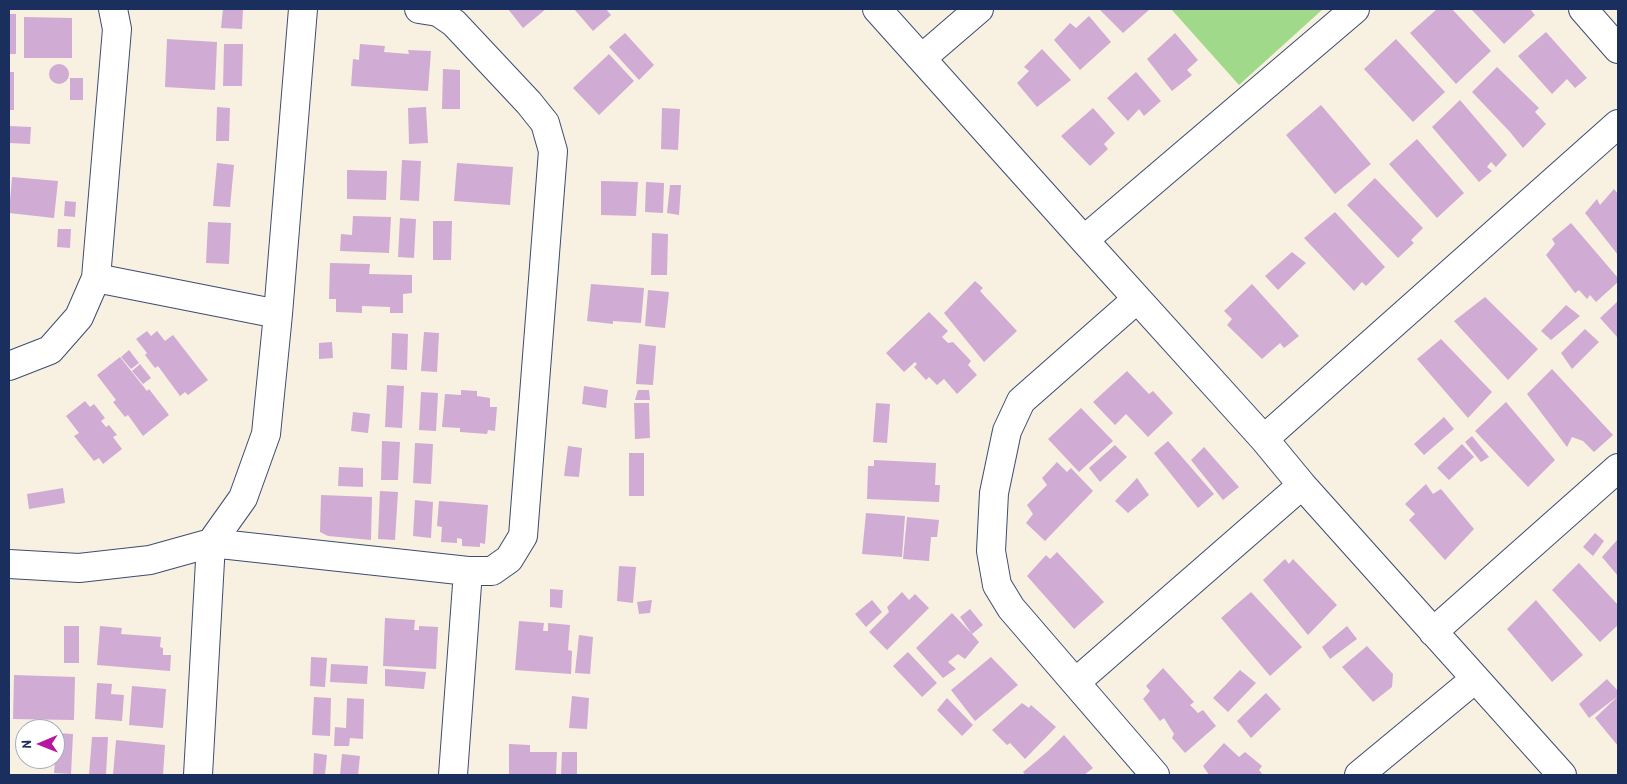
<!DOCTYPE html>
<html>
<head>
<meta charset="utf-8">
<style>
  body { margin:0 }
  #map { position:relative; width:1627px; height:784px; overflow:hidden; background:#f8f1e2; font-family:"Patrick Hand",sans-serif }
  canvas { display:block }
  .frame { position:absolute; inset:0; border:10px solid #1b2f5e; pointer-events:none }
  .north { position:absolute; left:15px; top:719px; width:50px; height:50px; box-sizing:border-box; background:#fff; border:1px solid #a4acbf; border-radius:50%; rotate:269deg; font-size:14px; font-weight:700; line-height:20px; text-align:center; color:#1b2f5e }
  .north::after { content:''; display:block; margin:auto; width:18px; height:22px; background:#b5179e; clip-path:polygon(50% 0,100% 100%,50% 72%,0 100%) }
</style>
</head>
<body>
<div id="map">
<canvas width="1627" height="784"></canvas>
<div class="frame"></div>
<div class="north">N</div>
</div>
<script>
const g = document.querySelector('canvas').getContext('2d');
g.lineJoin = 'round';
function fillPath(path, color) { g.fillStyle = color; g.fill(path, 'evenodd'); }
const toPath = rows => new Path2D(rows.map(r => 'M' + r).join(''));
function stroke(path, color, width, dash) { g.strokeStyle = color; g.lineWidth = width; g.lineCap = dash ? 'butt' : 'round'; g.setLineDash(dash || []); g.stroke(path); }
const green = toPath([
  [1171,9,1323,9,1239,85]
]);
const building = toPath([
  [223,9,243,9,242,29,221,28],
  [508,9,546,9,523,28],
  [574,9,606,9,611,15,593,31],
  [1099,9,1150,9,1123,33],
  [1437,9,1452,9,1491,51,1456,84,1410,33],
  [1471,9,1530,9,1535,15,1504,44],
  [9,14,16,14,16,54,9,54],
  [1089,16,1111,42,1080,70,1054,40,1070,23,1076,28],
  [24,17,72,18,72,58,24,58],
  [1546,32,1587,78,1575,88,1567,79,1552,94,1518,56],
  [625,33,654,65,639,80,609,47],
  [1175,33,1198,60,1187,70,1192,75,1172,91,1147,59],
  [167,39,217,42,215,90,165,87],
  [1396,39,1445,92,1413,122,1364,69],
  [224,44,243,44,242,86,223,86],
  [360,44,385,46,384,52,409,54,408,50,431,51,428,91,351,86,353,59,359,60],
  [1042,49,1071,80,1037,107,1017,83,1029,71,1024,67],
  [609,54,634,81,599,115,573,88],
  '49 74a10 10 0 1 1 20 0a10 10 0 1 1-20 0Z',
  [1497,67,1539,108,1535,112,1546,124,1523,148,1510,132,1472,92],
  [443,69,460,70,460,109,442,109],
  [9,72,14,72,14,110,9,110],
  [1136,72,1161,101,1144,116,1139,109,1128,121,1107,98],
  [70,78,83,78,83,100,70,100],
  [1460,100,1507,155,1496,167,1491,162,1487,167,1492,171,1479,182,1432,127],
  [1321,105,1371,164,1335,194,1286,135],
  [217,107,230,108,229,141,216,141],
  [426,107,428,143,409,144,408,108],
  [662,108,680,109,678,150,661,149],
  [1093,108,1115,133,1104,144,1108,149,1090,166,1061,136],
  [9,126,31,127,30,144,9,143],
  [1417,139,1464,193,1437,218,1389,164],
  [402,160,421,161,419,201,400,200],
  [217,163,234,165,230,207,213,206],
  [457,163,513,167,510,205,454,201],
  [347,170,387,171,386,200,347,199],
  [12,177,58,181,54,218,9,213],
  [1375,178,1423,228,1411,240,1414,243,1398,258,1347,205],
  [601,181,638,182,636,216,601,215],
  [646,182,664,183,663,213,645,212],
  [670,185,681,185,679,215,667,213],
  [1614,189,1618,194,1618,255,1585,213,1597,199,1600,205],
  [65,201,76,202,75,217,64,216],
  [1335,212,1385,267,1366,286,1362,282,1354,291,1304,238],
  [353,216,391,217,389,253,340,251,341,234,352,235],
  [400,218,416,219,414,258,398,257],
  [433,221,452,221,451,260,433,260],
  [208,222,231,223,229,264,206,263],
  [1571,223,1618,278,1618,282,1596,302,1590,295,1587,299,1579,290,1575,293,1546,255,1555,244,1552,239],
  [58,229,71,229,70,248,57,247],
  [652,233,668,234,667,275,651,275],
  [1292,252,1306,263,1278,290,1265,276],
  [330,263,370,264,369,274,412,275,412,293,403,294,403,313,390,313,390,307,362,306,362,313,336,312,336,299,329,299],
  [975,281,983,288,980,291,1017,331,984,362,944,313],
  [591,284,644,288,641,323,613,321,613,324,587,321],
  [1252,284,1299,336,1284,348,1280,343,1262,359,1227,325,1232,319,1224,311],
  [648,290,669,292,665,328,645,326],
  [1485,297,1538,349,1508,380,1454,321],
  [1618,301,1618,338,1600,318],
  [1566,305,1580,316,1551,340,1541,331],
  [929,312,948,331,942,337,948,343,953,342,971,361,968,365,977,375,957,394,944,379,937,385,929,377,926,380,914,367,917,364,915,362,904,372,886,353],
  [1585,329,1599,342,1572,369,1561,353],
  [147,331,151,336,157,331,165,341,173,335,208,380,188,395,185,392,180,396,158,366,155,368,145,355,147,353,136,339],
  [424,332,439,333,437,372,421,371],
  [392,333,408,334,407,370,391,369],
  [1441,339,1492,392,1468,418,1417,359],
  [332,342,333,358,319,359,319,343],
  [639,344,656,346,653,385,636,384],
  [129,350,139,363,131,369,121,357],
  [120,357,147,391,149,389,169,415,143,436,128,415,125,417,113,402,116,400,97,375],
  [140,364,151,378,143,384,132,371],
  [1552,369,1613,435,1594,452,1583,441,1572,437,1567,447,1527,394],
  [1127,371,1149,394,1153,391,1173,413,1148,437,1126,414,1115,425,1093,402],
  [387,385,404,386,402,428,385,427],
  [584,386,608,390,606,408,582,404],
  [461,390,477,391,477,396,490,398,490,407,497,407,495,431,488,430,487,434,460,432,460,428,442,427,445,394,461,395],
  [638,390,649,390,650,400,635,400],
  [421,392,438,393,436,431,419,430],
  [85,401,90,407,94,404,105,418,101,421,106,427,109,425,117,435,113,437,122,449,103,464,99,458,94,461,74,436,79,433,66,416],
  [1506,402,1555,460,1528,487,1475,431],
  [634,403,649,403,650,438,635,439],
  [876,403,890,404,887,443,873,442],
  [1081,408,1113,441,1079,472,1048,439],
  [353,412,370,414,368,433,351,431],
  [1444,417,1454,429,1424,455,1414,444],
  [1472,436,1489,457,1481,462,1465,442],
  [382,441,400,442,398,480,381,480],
  [1168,441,1214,494,1198,508,1154,453],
  [415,443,433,444,431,484,413,483],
  [1462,444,1474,457,1449,480,1437,468],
  [1115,445,1127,457,1100,482,1089,468],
  [568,446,582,448,579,477,564,476],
  [1204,447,1239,487,1223,500,1191,460],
  [629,453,644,453,644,496,629,496],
  [874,460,936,463,935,485,940,485,939,502,867,499,868,466,874,466],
  [1057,462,1067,472,1071,468,1093,491,1045,541,1026,523,1033,514,1027,505,1047,485,1042,478],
  [339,467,363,468,363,487,338,486],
  [1137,478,1149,495,1128,513,1115,501],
  [1426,484,1433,494,1441,489,1474,529,1445,560,1409,520,1415,514,1405,504],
  [63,488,65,503,29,509,27,494],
  [380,491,398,492,395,540,378,539],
  [321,495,372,497,371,540,328,536,320,532],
  [415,500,433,502,431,538,413,536],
  [439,501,488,505,485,544,480,543,480,547,462,546,462,539,457,538,457,543,441,542,442,527,437,526],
  [866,513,905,516,902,557,862,554],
  [907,517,939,520,937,537,931,537,929,561,903,559],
  [1595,533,1604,541,1593,556,1583,547],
  [1618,539,1618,576,1602,557],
  [1057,552,1104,602,1074,629,1027,576,1046,555,1050,559],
  [1285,559,1289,564,1293,559,1337,605,1308,635,1263,580],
  [1579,563,1618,605,1618,625,1600,642,1552,590],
  [619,566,636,567,633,603,617,601],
  [550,589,563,590,562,608,550,607],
  [902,592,909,600,915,594,929,608,887,650,869,632,889,612,887,607],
  [1251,592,1302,647,1270,676,1221,618],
  [652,600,650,613,639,614,637,602],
  [872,600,882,612,866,627,855,614],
  [1536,600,1583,655,1552,682,1507,629],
  [970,609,983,625,972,634,979,642,965,659,958,654,948,662,956,669,943,678,916,648,952,613,972,634,960,617],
  [385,618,415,620,414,630,419,630,419,626,438,627,436,669,383,666],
  [519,621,544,623,543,631,548,631,548,623,570,625,568,650,572,651,571,674,515,670],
  [64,626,79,626,79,663,64,663],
  [100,626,122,628,121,634,161,637,160,647,163,648,163,655,171,655,170,671,97,665],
  [1347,626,1357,639,1330,659,1322,647],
  [579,635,593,637,590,674,575,673],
  [1367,646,1393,674,1392,687,1373,702,1342,667],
  [908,652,937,683,922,697,893,666],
  [311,657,327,658,325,687,310,686],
  [991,657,1018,685,975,721,951,690],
  [331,664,368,666,367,684,330,682],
  [1163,668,1194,702,1190,705,1198,713,1203,710,1216,726,1185,753,1172,738,1174,734,1164,718,1160,721,1143,699,1150,691,1146,686],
  [385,669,426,672,424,689,385,686],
  [1240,670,1256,683,1228,712,1213,698],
  [14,675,75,677,74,720,13,719],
  [1607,679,1618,691,1618,696,1589,718,1579,704],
  [97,683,112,684,111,694,124,695,122,721,95,719],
  [132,686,166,689,163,728,129,725],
  [1266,693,1281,709,1251,738,1237,721],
  [572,696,589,698,587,729,569,728],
  [1618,696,1618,746,1595,718],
  [314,697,331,698,330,736,312,735],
  [347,698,364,699,363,739,350,738,349,746,334,746,335,727,346,728],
  [947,698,973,725,962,736,937,710],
  [1022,703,1029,708,1031,705,1056,727,1025,759,1010,743,1007,745,992,730],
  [57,733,73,734,71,774,54,773],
  [1064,735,1093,768,1084,775,1025,775,1023,772,1048,751],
  [92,737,108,737,106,775,89,775],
  [116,740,165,745,163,775,113,775],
  [1224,743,1239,757,1245,752,1262,766,1259,770,1263,775,1209,775,1203,766],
  [509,744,530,745,530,752,557,752,556,775,509,775],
  [562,752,577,752,577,775,561,775],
  [314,753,327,755,325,775,313,775],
  [342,754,360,756,358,775,340,775]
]);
const minor = toPath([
  [877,9,1084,240,1264,439,1302,485,1562,775],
  [1583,9,1618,49],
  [922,58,979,9],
  [1084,240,1355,9],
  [96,278,278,314],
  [1137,299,1021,401,1007,431,994,493,991,551,997,585,1011,608,1155,775],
  [9,366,50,350,79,317,96,278,117,29,113,9],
  [1264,439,1618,124],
  [9,564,79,568,150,560,211,543,243,498,266,434,278,314,303,9],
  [1433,632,1618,468],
  [1076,682,1302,485],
  [198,775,211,543,468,571,492,571,509,559,523,536,553,151,545,123,529,103,454,23,438,12,419,9],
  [453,775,468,571],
  [1359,775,1475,679]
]);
fillPath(green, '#a1d98a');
fillPath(building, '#d0abd3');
stroke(minor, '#3c4c72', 30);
stroke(minor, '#fff', 28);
</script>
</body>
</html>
